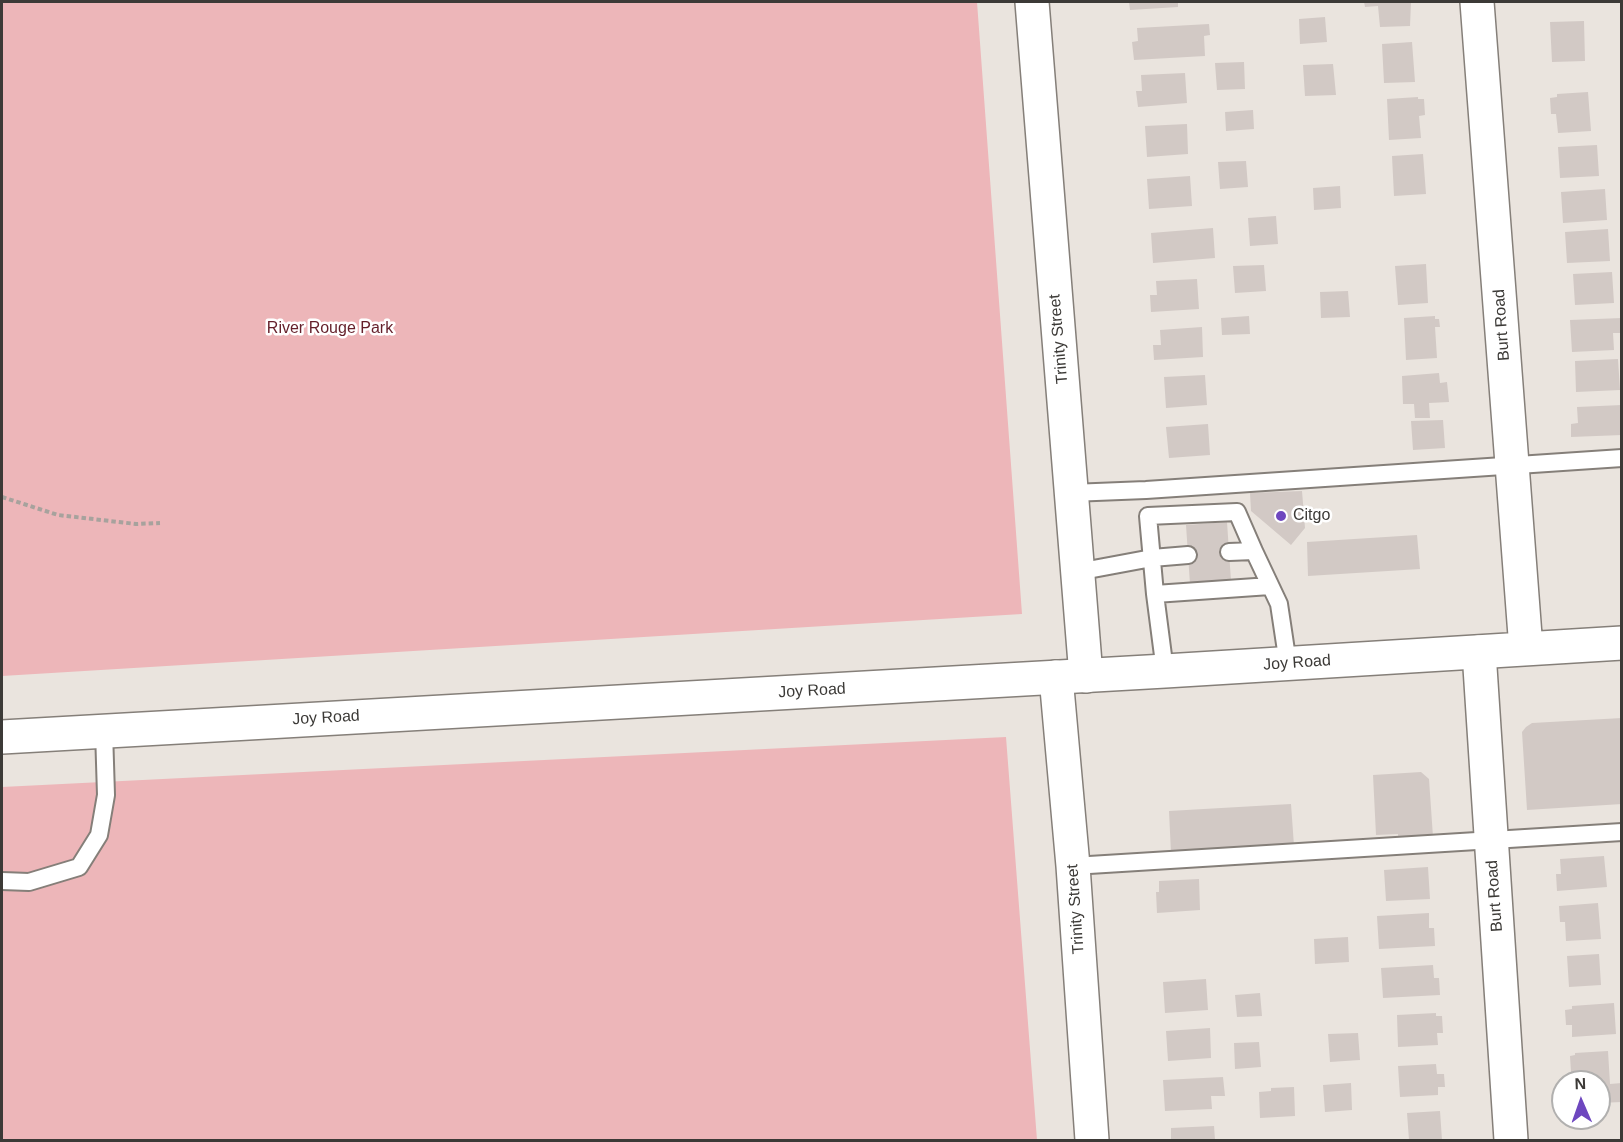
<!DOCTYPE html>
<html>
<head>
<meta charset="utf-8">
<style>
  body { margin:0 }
  #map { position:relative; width:1623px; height:1142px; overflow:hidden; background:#eae4de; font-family:Arial,sans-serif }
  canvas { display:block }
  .frame { position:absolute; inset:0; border:3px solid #3c3a37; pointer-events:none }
  .north { position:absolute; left:1551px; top:1070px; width:60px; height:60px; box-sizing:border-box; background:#fff; border:2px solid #b1b0af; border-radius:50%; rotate:358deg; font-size:16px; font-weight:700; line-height:24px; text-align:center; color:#3c3a37 }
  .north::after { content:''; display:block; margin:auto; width:21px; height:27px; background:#6e47bf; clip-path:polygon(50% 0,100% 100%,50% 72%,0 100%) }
</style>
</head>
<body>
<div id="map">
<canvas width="1623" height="1142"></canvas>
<div class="frame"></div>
<div class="north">N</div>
</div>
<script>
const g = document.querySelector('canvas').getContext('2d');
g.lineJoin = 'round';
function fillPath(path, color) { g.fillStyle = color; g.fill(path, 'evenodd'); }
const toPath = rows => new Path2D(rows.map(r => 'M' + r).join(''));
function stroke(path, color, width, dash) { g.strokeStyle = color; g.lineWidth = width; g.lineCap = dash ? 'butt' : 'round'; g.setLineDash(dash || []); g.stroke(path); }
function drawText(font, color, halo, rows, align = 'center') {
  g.font = font + ' Arial,sans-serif'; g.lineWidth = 5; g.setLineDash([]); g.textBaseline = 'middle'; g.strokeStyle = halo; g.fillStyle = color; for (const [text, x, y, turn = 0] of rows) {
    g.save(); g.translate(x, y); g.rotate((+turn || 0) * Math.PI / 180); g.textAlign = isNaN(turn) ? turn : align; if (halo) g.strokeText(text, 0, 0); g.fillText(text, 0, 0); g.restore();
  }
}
const green = toPath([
  [2,2,977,2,1022,614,2,676],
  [1006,737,1037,1140,2,1140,2,787]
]);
const building = toPath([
  [1129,2,1178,2,1178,7,1130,10],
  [1364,2,1411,2,1410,26,1380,27,1378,6,1365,7],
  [1325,17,1327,42,1300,44,1299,19],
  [1584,21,1585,61,1552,62,1550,22],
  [1209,24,1210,35,1204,36,1205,56,1134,60,1132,42,1138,41,1137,28],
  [1412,42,1415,82,1384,83,1382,44],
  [1244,62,1245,89,1217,90,1215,63],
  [1333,64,1336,95,1305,96,1303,65],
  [1185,73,1187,103,1138,107,1136,91,1142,91,1141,75],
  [1588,92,1591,131,1558,133,1556,114,1551,114,1550,98,1557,97,1557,94],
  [1418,97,1418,99,1424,99,1425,115,1419,116,1421,138,1389,140,1387,99],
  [1253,110,1254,129,1226,131,1225,112],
  [1187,124,1188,154,1147,157,1145,126],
  [1597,145,1599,176,1560,178,1558,147],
  [1423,154,1426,194,1394,196,1392,156],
  [1246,161,1248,187,1220,189,1218,162],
  [1190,176,1192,206,1149,209,1147,179],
  [1340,186,1341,208,1314,210,1313,188],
  [1605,189,1607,220,1563,223,1561,192],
  [1276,216,1278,244,1250,246,1248,218],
  [1213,228,1215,258,1153,263,1151,233],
  [1608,229,1610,261,1567,263,1565,232],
  [1426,264,1428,303,1398,305,1395,266],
  [1264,265,1266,291,1235,293,1233,266],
  [1612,272,1614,303,1575,305,1573,274],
  [1197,279,1199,309,1151,312,1150,295,1157,295,1156,281],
  [1348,291,1350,317,1321,318,1320,292],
  [1249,316,1250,334,1222,335,1221,318],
  [1435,316,1435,319,1439,319,1440,327,1435,327,1437,358,1406,360,1404,318],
  [1622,318,1622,333,1613,333,1614,350,1572,352,1570,320],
  [1202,327,1203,357,1154,360,1153,345,1161,345,1160,330],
  [1618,359,1620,390,1576,392,1575,361],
  [1439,373,1440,383,1447,382,1449,402,1429,403,1430,418,1415,418,1414,404,1403,404,1402,376],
  [1205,375,1207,405,1166,408,1164,377],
  [1622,405,1622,435,1571,437,1571,424,1578,423,1577,407],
  [1443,420,1445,448,1413,450,1411,421],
  [1208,424,1210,455,1169,458,1166,427],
  [1302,491,1305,528,1291,545,1251,511,1250,493],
  [1227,522,1231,581,1190,584,1186,525],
  [1417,535,1420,569,1308,576,1307,542],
  [1622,718,1622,804,1527,810,1522,732,1526,727,1532,723],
  [1421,772,1429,779,1433,837,1398,839,1398,834,1376,835,1373,775],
  [1291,804,1294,846,1171,853,1169,811],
  [1604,856,1607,887,1557,891,1556,874,1561,874,1560,859],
  [1428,867,1430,899,1386,901,1384,870],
  [1199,879,1200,910,1157,913,1156,892,1159,892,1159,881],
  [1598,903,1601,939,1566,941,1565,922,1560,922,1559,906],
  [1429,913,1429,928,1434,928,1435,946,1379,949,1377,916],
  [1348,937,1349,962,1315,964,1314,939],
  [1599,954,1601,985,1569,987,1567,956],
  [1433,965,1434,978,1439,978,1440,995,1383,998,1381,968],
  [1206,979,1208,1010,1165,1013,1163,982],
  [1260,993,1262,1016,1237,1017,1235,995],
  [1614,1003,1616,1034,1572,1037,1572,1025,1566,1025,1565,1010,1572,1009,1572,1006],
  [1436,1013,1436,1016,1442,1016,1443,1033,1437,1033,1438,1045,1398,1047,1397,1015],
  [1210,1028,1211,1058,1168,1061,1166,1031],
  [1358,1033,1360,1060,1330,1062,1328,1034],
  [1259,1042,1261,1067,1235,1069,1234,1043],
  [1608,1051,1610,1084,1622,1083,1622,1102,1599,1103,1599,1082,1577,1082,1576,1072,1571,1072,1570,1056,1575,1055,1575,1053],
  [1436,1064,1437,1074,1444,1074,1445,1087,1438,1087,1438,1095,1400,1097,1398,1066],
  [1223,1077,1225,1096,1211,1096,1212,1109,1165,1111,1163,1080],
  [1351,1083,1352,1110,1325,1112,1323,1085],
  [1294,1087,1295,1116,1260,1118,1259,1092,1271,1091,1271,1088],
  [1440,1111,1442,1140,1409,1140,1407,1113],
  [1579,1118,1592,1118,1592,1127,1580,1127],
  [1214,1126,1215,1140,1171,1140,1171,1128]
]);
const path = toPath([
  [2,497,58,515,136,524,160,523]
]);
const lane = toPath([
  [1071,493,1146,490,1622,458],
  [1229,552,1254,551,1279,604,1288,664],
  [1077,572,1152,558,1188,555],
  [1155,594,1270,586],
  [1165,671,1155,594,1148,516,1237,512,1254,551],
  [1073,866,1622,832],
  [2,881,29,882,79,867,99,835,106,795,104,731]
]);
const street = toPath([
  [1032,2,1086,676],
  [1479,652,1511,1140],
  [1056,677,1073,866,1092,1140]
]);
const secondary = toPath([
  [1477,2,1526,649],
  [2,737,1165,671,1622,643]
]);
const markers = [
  [1281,516,6,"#6e47bf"]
];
const streetNames = [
  ["Burt Road",1502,325,-94],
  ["Trinity Street",1059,339,-95],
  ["Joy Road",1297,663,-4],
  ["Joy Road",812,691,-3],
  ["Joy Road",326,718,-3],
  ["Burt Road",1495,896,-94],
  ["Trinity Street",1076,909,-94]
];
const parkNames = [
  ["River Rouge Park",330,329]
];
const poiNames = [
  ["Citgo",1293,516]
];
fillPath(green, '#edb6b9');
fillPath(building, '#d2c9c5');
stroke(lane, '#857f79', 20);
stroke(street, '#857f79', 36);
stroke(secondary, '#857f79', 36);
stroke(path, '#a7a29d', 4, [4.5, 3]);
stroke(lane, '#fff', 16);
stroke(street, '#fff', 33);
stroke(secondary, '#fff', 33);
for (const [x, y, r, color] of markers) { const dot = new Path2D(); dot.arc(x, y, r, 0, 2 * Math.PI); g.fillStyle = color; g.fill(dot); stroke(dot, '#fff', 2); }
drawText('16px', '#3c3a37', '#fff', streetNames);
drawText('16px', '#641f2a', '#fff', parkNames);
drawText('16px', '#3c3a37', '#fff', poiNames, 'left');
</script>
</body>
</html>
